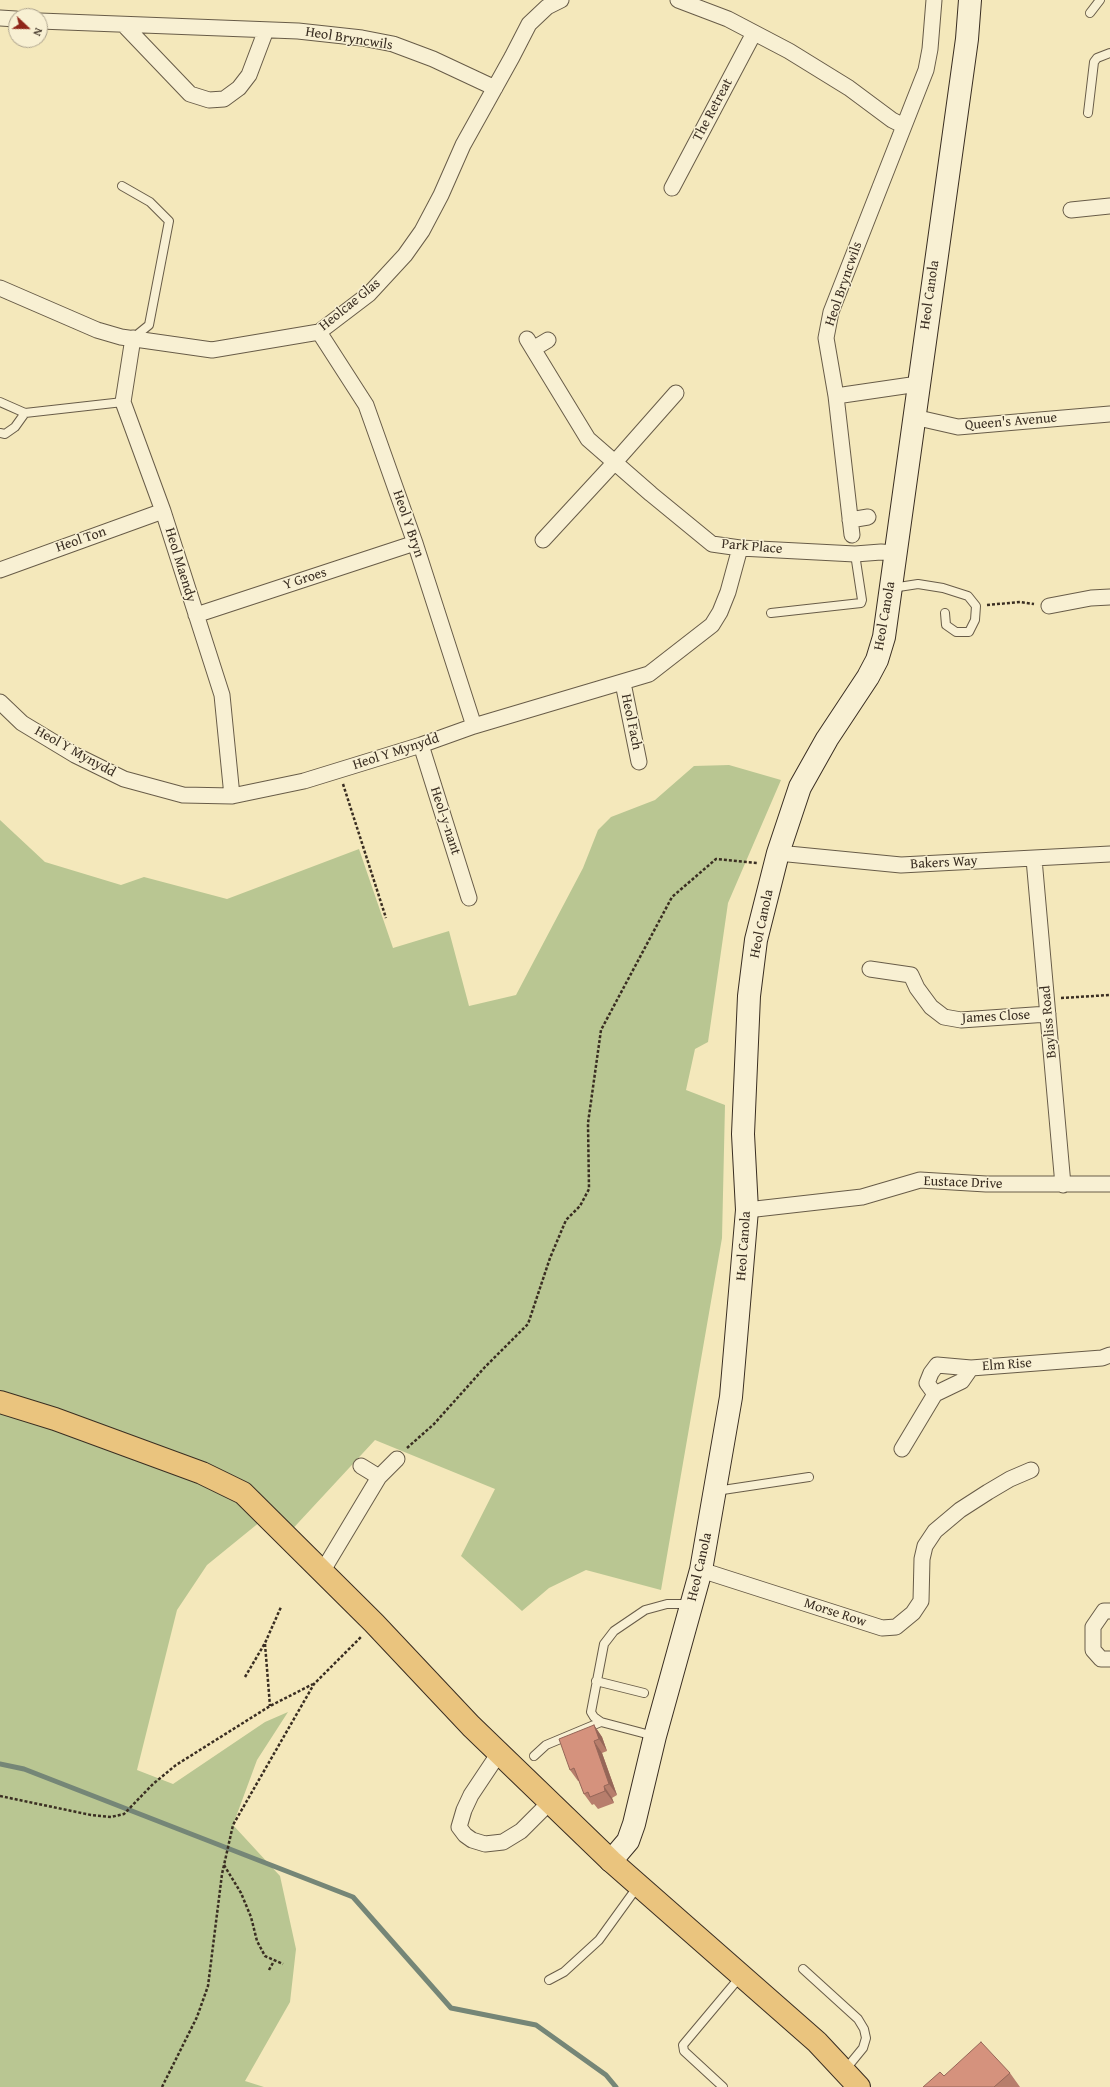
<!DOCTYPE html>
<html>
<head>
<meta charset="utf-8">
<style>
  body { margin:0 }
  #map { position:relative; width:1110px; height:2087px; overflow:hidden; background:#f4e8bb; font-family:"Gentium Book Plus",serif }
  canvas { display:block }
  .north { position:absolute; left:8px; top:8px; width:40px; height:40px; box-sizing:border-box; background:#f8f0d3; border:1px solid #aca28c; border-radius:50%; rotate:112deg; font-size:11px; font-weight:700; line-height:16px; text-align:center; color:#3a2e22 }
  .north::after { content:''; display:block; margin:auto; width:14px; height:18px; background:#8f2418; clip-path:polygon(50% 0,100% 100%,50% 72%,0 100%) }
</style>
</head>
<body>
<div id="map">
<canvas width="1110" height="2087"></canvas>
<div class="north">N</div>
</div>
<script>
const g = document.querySelector('canvas').getContext('2d');
g.lineJoin = 'round';
function fillPath(path, color) { g.fillStyle = color; g.fill(path, 'evenodd'); }
const toPath = rows => new Path2D(rows.map(r => 'M' + r).join(''));
function stroke(path, color, width, dash) { g.strokeStyle = color; g.lineWidth = width; g.lineCap = dash ? 'butt' : 'round'; g.setLineDash(dash || []); g.stroke(path); }
function drawText(font, color, halo, rows, align = 'center') {
  g.font = font + ' "Gentium Book Plus",serif'; g.lineWidth = 3; g.setLineDash([]); g.textBaseline = 'middle'; g.strokeStyle = halo; g.fillStyle = color; for (const [text, x, y, turn = 0] of rows) {
    g.save(); g.translate(x, y); g.rotate((+turn || 0) * Math.PI / 180); g.textAlign = isNaN(turn) ? turn : align; if (halo) g.strokeText(text, 0, 0); g.fillText(text, 0, 0); g.restore();
  }
}
const green = toPath([
  [729,765,781,780,728,903,708,1042,695,1049,686,1090,725,1105,722,1238,661,1590,586,1570,549,1588,522,1611,461,1556,495,1489,375,1440,286,1536,266,1517,207,1565,177,1610,137,1770,173,1784,265,1722,288,1712,257,1760,233,1825,280,1876,296,1949,290,2002,245,2081,264,2087,0,2087,0,820,45,862,121,885,144,877,227,899,359,849,393,948,449,931,469,1006,516,995,583,868,598,830,611,817,655,800,694,766]
]);
const stream = toPath([
  [0,1764,24,1769,353,1897,451,2008,536,2025,606,2075,616,2087]
]);
const path = toPath([
  [987,605,1020,602,1034,604],
  [343,784,386,918],
  [1061,998,1110,995],
  [407,1448,434,1424,485,1367,528,1324,550,1258,566,1220,580,1206,589,1189,588,1123,601,1030,672,897,716,859,757,863],
  [265,1644,270,1706],
  [245,1677,265,1643,281,1607],
  [0,1796,91,1815,111,1817,124,1814,153,1784,176,1765,270,1706,313,1684],
  [224,1865,241,1893,251,1917,257,1941,265,1956,283,1964],
  [269,1970,274,1961],
  [162,2087,197,2017,208,1986,222,1874,233,1825,314,1684,361,1637]
]);
const lane = toPath([
  [1090,13,1100,0],
  [1088,113,1094,62,1097,58,1110,53],
  [122,186,150,202,169,221,149,325,133,338],
  [0,402,25,413,123,402],
  [0,433,5,434,15,427,25,413],
  [892,588,918,584,943,588,968,596,976,606,975,620,969,632,956,632,946,625,945,613],
  [771,613,861,603,862,600,855,554],
  [716,1491,809,1477],
  [596,1681,644,1693],
  [654,1736,601,1722,594,1717,591,1712,604,1644,614,1631,645,1610,667,1604,690,1604],
  [534,1756,546,1745,601,1722],
  [803,1969,858,2019,864,2029,866,2038,863,2048,845,2070],
  [549,1980,564,1972,599,1940,638,1886],
  [723,2087,684,2051,683,2045,740,1977]
]);
const street = toPath([
  [678,0,728,19,789,51,849,88,892,120,904,126],
  [0,18,16,19],
  [40,21,298,31,362,38,393,44,433,59,495,88],
  [124,25,190,94,209,100,224,99,239,88,249,75,266,30],
  [672,188,754,33],
  [1071,210,1110,206],
  [0,288,97,330,121,337,212,350,319,332,369,294,405,255,422,231,441,195,463,145,512,57,529,24,547,7,561,0],
  [319,332,366,405,415,543,474,726],
  [133,338,123,402,163,511,222,695,232,796],
  [527,339,588,439,651,494,712,544,740,548,855,554,881,552,895,553],
  [533,349,548,340],
  [836,396,918,384],
  [914,417,958,427,1110,414],
  [850,520,868,517],
  [852,535,836,396,826,338,831,312,926,70,930,49,934,0],
  [543,540,615,462,676,393],
  [0,570,163,511],
  [1049,606,1091,598,1110,597],
  [196,615,415,543],
  [623,683,639,762],
  [0,702,22,723,75,755,124,779,183,795,232,796,304,781,421,745,474,726,649,674,712,625,720,612,728,592,740,548],
  [421,745,469,898],
  [778,853,901,865,1110,854],
  [1034,859,1063,1185],
  [870,969,911,975,917,988,931,1007,944,1017,961,1020,1048,1014],
  [747,1210,862,1197,920,1180,986,1184,1110,1184],
  [935,1394,927,1383,931,1373,937,1365,971,1368,1102,1358,1110,1355],
  [935,1394,962,1381,971,1368],
  [902,1449,935,1394],
  [361,1466,379,1477],
  [701,1570,882,1628,896,1627,913,1613,921,1601,922,1559,925,1546,935,1531,960,1510,988,1492,1010,1479,1031,1470],
  [322,1572,379,1477,397,1459],
  [1110,1611,1104,1611,1093,1627,1093,1650,1101,1659,1110,1659],
  [499,1753,471,1795,464,1810,459,1827,465,1835,472,1840,485,1844,503,1842,521,1831,550,1802]
]);
const secondary = toPath([
  [611,1861,628,1841,634,1824,655,1736,701,1570,731,1397,747,1210,743,1134,749,996,756,940,778,853,800,787,827,739,868,677,877,660,884,637,967,39,970,0]
]);
const primary = toPath([
  [0,1402,55,1419,202,1473,243,1493,374,1623,471,1726,611,1861,817,2042,859,2087]
]);
const wall = toPath([
  [594,1725,602,1737,607,1751,602,1753,617,1795,612,1798,614,1803,598,1809,594,1804,592,1805,584,1794,579,1781,578,1781,570,1770],
  [1010,2073,1020,2087,923,2087,944,2076]
]);
const shadedWall = toPath([
  [594,1725,602,1737,607,1751,599,1739],
  [594,1741,602,1753,617,1795,609,1784],
  [604,1786,612,1798,614,1803,605,1791]
]);
const building = toPath([
  [594,1725,599,1739,594,1741,609,1784,604,1786,605,1791,590,1797,588,1792,584,1794,574,1768,570,1770,559,1739,594,1725],
  [981,2042,1010,2073,994,2087,923,2087,940,2072,944,2076,981,2042]
]);
const streetNames = [
  ["Heol Bryncwils",349,39,9],
  ["The Retreat",713,110,-62],
  ["Heol Bryncwils",844,284,-71],
  ["Heol Canola",930,295,-82],
  ["Heolcae Glas",350,305,-39],
  ["Queen's Avenue",1011,422,-5],
  ["Heol Y Bryn",408,524,71],
  ["Heol Ton",81,540,-19],
  ["Park Place",752,547,5],
  ["Heol Maendy",180,565,73],
  ["Y Groes",305,579,-18],
  ["Heol Canola",885,616,-80],
  ["Heol Fach",631,722,78],
  ["Heol Y Mynydd",75,752,29],
  ["Heol Y Mynydd",396,752,-18],
  ["Heol-y-nant",445,821,72],
  ["Bakers Way",944,863,-3],
  ["Heol Canola",762,924,-78],
  ["James Close",996,1017,-3],
  ["Bayliss Road",1049,1022,-95],
  ["Eustace Drive",963,1183,2],
  ["Heol Canola",744,1246,-86],
  ["Elm Rise",1007,1365,-4],
  ["Heol Canola",700,1567,-77],
  ["Morse Row",835,1613,18]
];
fillPath(green, '#b9c692');
stroke(stream, '#758677', 5);
stroke(lane, '#685c48', 10);
stroke(street, '#685c48', 17);
stroke(secondary, '#3a2e22', 24);
stroke(primary, '#3a2e22', 24);
stroke(path, '#3a2e22', 2.5, [3, 2]);
stroke(lane, '#f8f0d3', 8);
stroke(street, '#f8f0d3', 15);
stroke(secondary, '#f8f0d3', 22);
stroke(primary, '#eac47e', 22);
fillPath(wall, '#b77e6c');
fillPath(shadedWall, '#956658');
fillPath(building, '#d5927d');
stroke(building, '#956658', 1);
drawText('14px', '#3a2e22', '#f8f0d3', streetNames);
</script>
</body>
</html>
